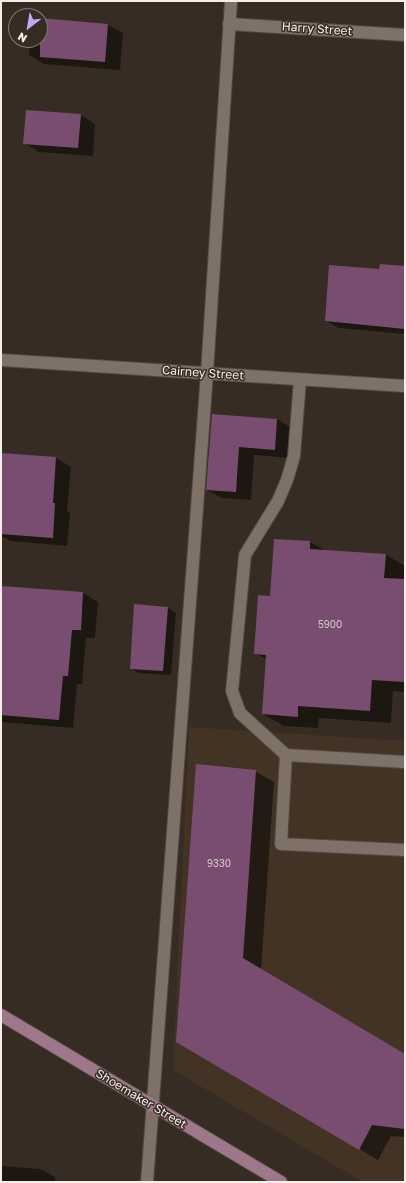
<!DOCTYPE html>
<html>
<head>
<meta charset="utf-8">
<style>
  body { margin:0 }
  #map { position:relative; width:406px; height:1183px; overflow:hidden; background:#372c23; font-family:"Golos Text",sans-serif }
  canvas { display:block }
  .frame { position:absolute; inset:0; border:2px solid #f5eee8; pointer-events:none }
  .north { position:absolute; left:8px; top:8px; width:40px; height:40px; box-sizing:border-box; background:#372c23; border:1px solid #837a72; border-radius:50%; rotate:211deg; font-size:11px; font-weight:700; line-height:16px; text-align:center; color:#f5eee8 }
  .north::after { content:''; display:block; margin:auto; width:14px; height:18px; background:#bfa8f4; clip-path:polygon(50% 0,100% 100%,50% 72%,0 100%) }
</style>
</head>
<body>
<div id="map">
<canvas width="406" height="1183"></canvas>
<div class="frame"></div>
<div class="north">N</div>
</div>
<script>
const g = document.querySelector('canvas').getContext('2d');
g.lineJoin = 'round';
function fillPath(path, color) { g.fillStyle = color; g.fill(path, 'evenodd'); }
const toPath = rows => new Path2D(rows.map(r => 'M' + r).join(''));
function stroke(path, color, width, dash) { g.strokeStyle = color; g.lineWidth = width; g.lineCap = dash ? 'butt' : 'round'; g.setLineDash(dash || []); g.stroke(path); }
function drawText(font, color, halo, rows, align = 'center') {
  g.font = font + ' "Golos Text",sans-serif'; g.lineWidth = 3; g.setLineDash([]); g.textBaseline = 'middle'; g.strokeStyle = halo; g.fillStyle = color; for (const [text, x, y, turn = 0] of rows) {
    g.save(); g.translate(x, y); g.rotate((+turn || 0) * Math.PI / 180); g.textAlign = isNaN(turn) ? turn : align; if (halo) g.strokeText(text, 0, 0); g.fillText(text, 0, 0); g.restore();
  }
}
const built = toPath([
  [189,727,405,741,405,1182,363,1182,173,1070]
]);
const shadow = toPath([
  [40,19,108,25,123,33,120,70,44,64,29,55,30,40,40,40],
  [81,115,95,124,93,156,39,152,24,143],
  [405,267,405,334,339,328,326,321,380,270],
  [212,415,277,419,292,428,290,458,254,455,251,500,222,498,207,490],
  [56,458,71,467,67,511,70,512,67,546,11,541,1,536,1,459],
  [275,540,310,542,326,551,386,555,405,566,405,692,393,691,391,723,319,718,318,728,284,726,263,714,267,660,255,653,271,598],
  [1,587,83,593,98,602,95,638,86,638,82,684,77,684,73,728,1,722],
  [168,608,176,613,171,675,139,673,131,669],
  [255,771,274,782,261,970,405,1055,405,1137,391,1136,378,1160,177,1041],
  [1,1166,40,1169,55,1177,55,1182,1,1182]
]);
const building = toPath([
  [40,18,108,24,105,62,40,57],
  [26,110,81,114,78,148,23,144],
  [380,264,405,266,405,329,325,321,329,265,379,269],
  [212,414,277,419,275,450,239,447,236,492,206,490],
  [1,453,56,457,53,503,55,503,53,538,1,534],
  [274,539,310,541,310,549,386,554,384,578,405,579,405,682,372,680,370,711,298,706,298,717,262,714,266,655,254,654,258,595,270,596],
  [1,586,83,592,81,630,72,630,68,676,63,676,59,720,1,715],
  [134,604,168,607,163,671,130,669],
  [196,764,256,770,243,958,405,1054,405,1129,372,1125,359,1150,176,1042]
]);
const lane = toPath([
  [300,380,294,456,287,480,278,501,245,555,232,691,240,713,286,755,405,762],
  [286,755,281,844,405,850],
  [147,1182,207,373,231,1]
]);
const street = toPath([
  [229,24,405,35],
  [1,360,405,386]
]);
const secondary = toPath([
  [1,1015,281,1182]
]);
const numberNames = [
  ["5900",330,625],
  ["9330",219,864]
];
const streetNames = [
  ["Harry Street",317,29,4],
  ["Cairney Street",203,373,4],
  ["Shoemaker Street",141,1099,31]
];
fillPath(built, '#433325');
fillPath(shadow, '#0007');
fillPath(building, '#794d6f');
stroke(lane, '#524941', 14);
stroke(street, '#524941', 14);
stroke(secondary, '#524941', 14);
stroke(lane, '#7e7167', 12);
stroke(street, '#7e7167', 12);
stroke(secondary, '#9d788a', 12);
drawText('10px', '#d6c6ca', null, numberNames);
drawText('12px', '#f5eee8', '#372c23', streetNames);
</script>
</body>
</html>
